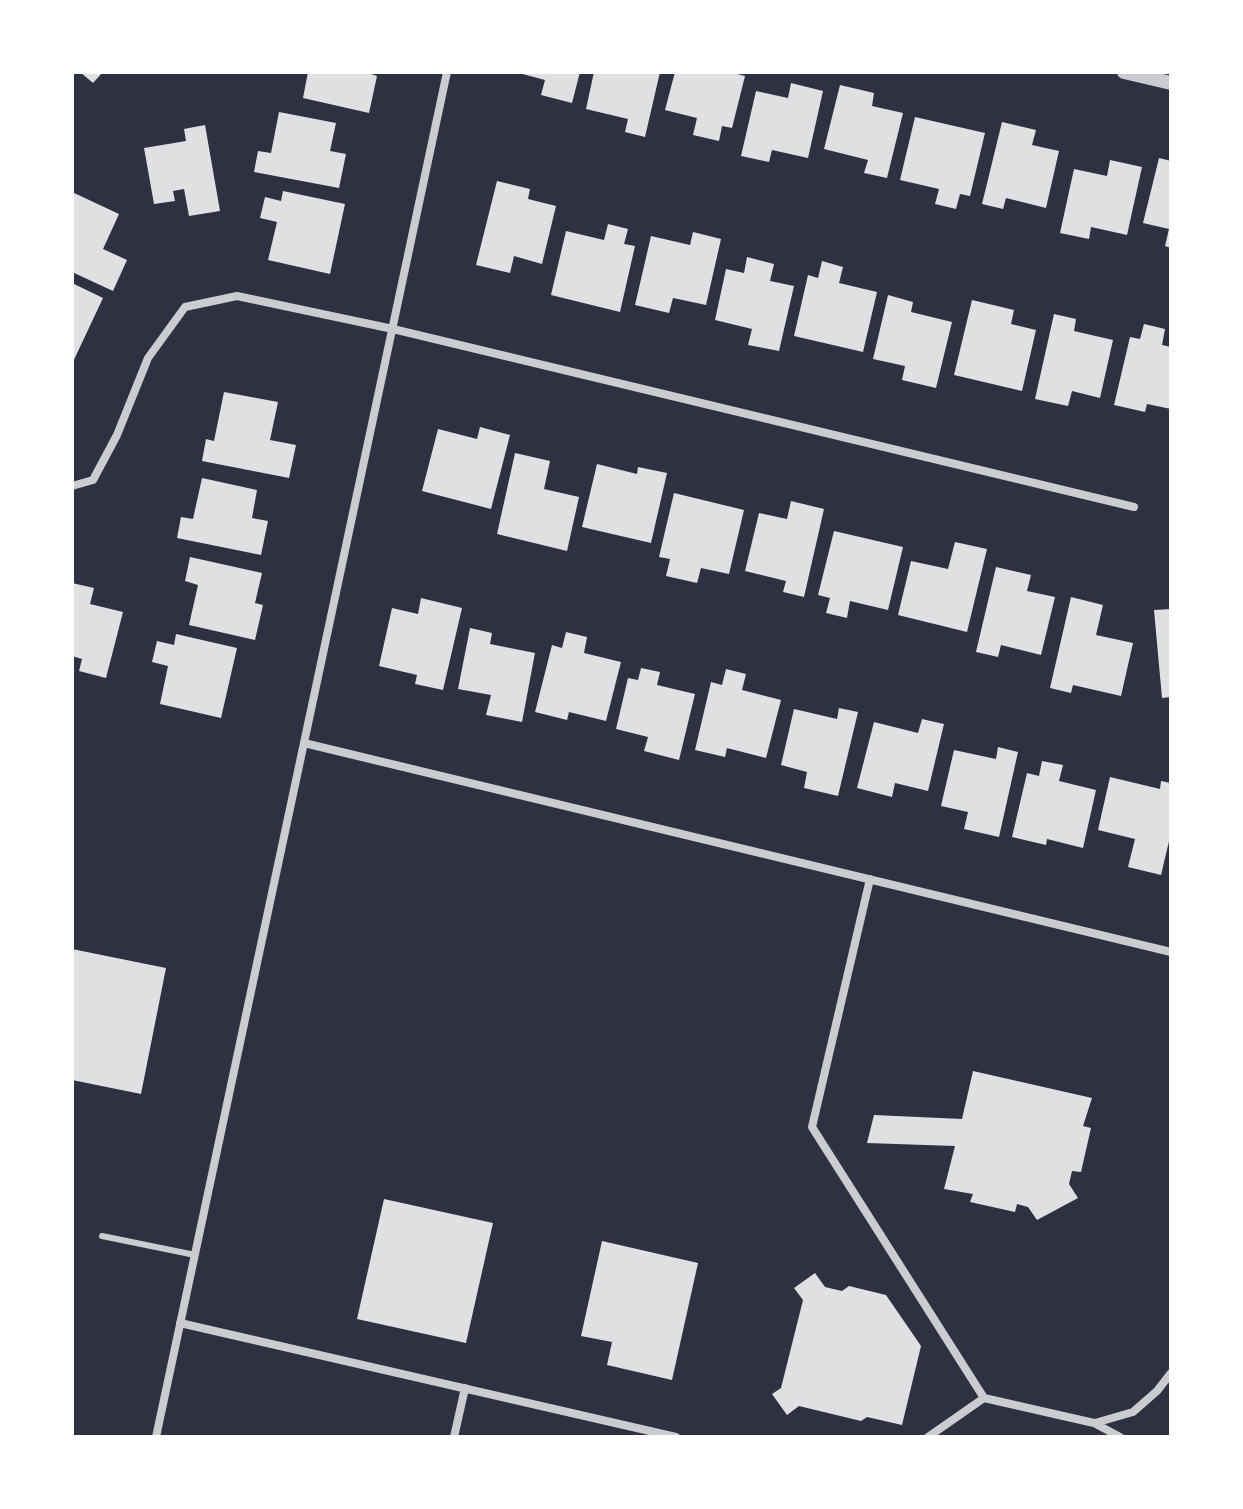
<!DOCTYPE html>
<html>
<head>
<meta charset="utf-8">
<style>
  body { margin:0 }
  #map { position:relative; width:1243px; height:1509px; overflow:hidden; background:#2d3142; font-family:"Noto Sans",sans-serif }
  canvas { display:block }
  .frame { position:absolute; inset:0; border:74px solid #fff; pointer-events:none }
</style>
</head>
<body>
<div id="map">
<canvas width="1243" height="1509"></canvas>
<div class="frame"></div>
</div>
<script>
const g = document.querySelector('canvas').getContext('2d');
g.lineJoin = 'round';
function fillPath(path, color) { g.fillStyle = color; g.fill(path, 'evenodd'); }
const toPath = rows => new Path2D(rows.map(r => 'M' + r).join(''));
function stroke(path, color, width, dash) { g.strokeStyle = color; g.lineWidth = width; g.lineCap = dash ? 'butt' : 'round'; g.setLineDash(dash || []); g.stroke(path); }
const building = toPath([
  [80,72,103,72,93,83],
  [308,72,365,72,377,76,369,113,303,98],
  [515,72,580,72,572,103,541,95,545,80],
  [594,72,660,72,645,137,625,132,628,119,586,109],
  [675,72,729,72,745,76,732,128,722,126,719,141,693,135,697,118,665,110],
  [791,83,823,91,808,158,772,150,769,162,741,156,756,91,788,98],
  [840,85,874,93,872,106,903,113,887,178,864,173,868,160,824,149],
  [279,112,336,123,330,151,346,154,339,188,254,172,258,151,271,153],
  [915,117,985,133,970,196,960,194,956,209,935,204,939,189,900,180],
  [1002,122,1036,130,1032,145,1059,151,1046,208,1006,198,1003,209,982,204],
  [205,125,220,211,189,216,184,189,173,191,175,201,154,204,144,148,186,141,184,129],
  [1159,158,1171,161,1171,248,1165,246,1169,229,1143,223],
  [1110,160,1142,167,1127,235,1091,227,1089,239,1060,233,1074,169,1107,176],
  [497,181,530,189,528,199,556,206,542,264,514,256,510,273,476,265],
  [283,191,345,204,330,274,268,260,277,222,260,218,265,197,281,201],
  [72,192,119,214,103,249,127,260,113,291,72,272],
  [608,224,628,229,624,244,635,246,620,312,551,295,566,231,604,240],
  [693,232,721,239,706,305,673,298,669,313,635,305,651,236,690,245],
  [747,257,774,264,770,281,794,286,779,351,748,345,752,329,715,320,726,269,744,273],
  [822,261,843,267,839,283,877,292,863,352,794,336,808,275,818,278],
  [72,283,103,298,72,364],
  [888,295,913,302,911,312,952,322,936,388,902,380,905,366,873,359],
  [972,300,1014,310,1011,324,1036,330,1022,391,954,375],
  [1054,314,1076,319,1074,331,1113,340,1100,398,1072,391,1068,406,1035,399],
  [1144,324,1165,329,1162,345,1171,347,1171,409,1147,404,1145,412,1114,405,1130,337,1140,339],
  [224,392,278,402,270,440,296,445,289,478,202,461,206,439,214,441],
  [480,427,510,435,491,509,422,491,438,429,477,439],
  [515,453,550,461,544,489,579,497,567,551,497,534],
  [597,464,637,474,638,467,667,473,651,543,582,527],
  [202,478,257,490,252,518,268,521,261,555,177,538,181,517,193,519],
  [674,493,744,510,729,574,701,568,697,583,666,576,670,559,659,557],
  [791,501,824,509,804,597,783,592,786,581,745,571,759,513,787,519],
  [834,531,903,547,888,610,850,601,847,618,826,613,830,598,818,595],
  [955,542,987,549,967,632,898,615,911,561,948,569],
  [190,557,262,573,255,603,263,605,255,640,189,625,198,585,185,581],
  [996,567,1031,575,1027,591,1055,597,1041,655,1001,645,998,657,976,652],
  [72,583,94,588,90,604,123,612,106,678,79,671,82,659,72,656],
  [1071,597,1103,605,1096,635,1133,643,1121,696,1073,685,1071,693,1050,688],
  [421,598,462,608,443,690,415,684,417,675,379,666,392,608,418,614],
  [1171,609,1171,697,1162,698,1154,610],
  [470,628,492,633,490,644,535,653,522,722,486,715,491,695,458,689],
  [566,632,587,637,584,653,621,662,606,721,569,712,567,720,535,712,552,645,562,648],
  [176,634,237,648,221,718,160,704,168,666,152,662,157,641,174,645],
  [641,668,660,672,657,685,695,694,679,760,644,751,648,737,616,729,628,678,638,680],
  [726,669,746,674,742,690,781,700,766,758,727,748,725,757,695,750,711,682,722,685],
  [839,708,858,712,838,796,804,788,807,772,781,765,794,709,837,719],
  [922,719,944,724,928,791,895,783,892,797,857,788,874,722,918,733],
  [998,747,1018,752,999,837,964,829,968,812,941,806,954,750,996,759],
  [1042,761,1063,765,1059,781,1096,790,1083,848,1047,839,1046,845,1012,837,1027,773,1039,776],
  [1110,777,1160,789,1161,781,1171,783,1171,833,1161,875,1128,867,1135,839,1098,830],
  [72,949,166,968,141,1094,72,1080],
  [973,1071,1092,1098,1083,1126,1091,1128,1081,1172,1072,1171,1069,1184,1078,1198,1037,1220,1028,1207,1017,1204,1015,1212,970,1202,973,1194,944,1189,955,1146,867,1143,874,1115,962,1119],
  [384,1199,493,1223,466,1343,357,1319],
  [602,1241,698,1263,672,1380,607,1365,612,1342,581,1336],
  [815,1273,825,1287,842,1291,849,1286,886,1295,921,1346,902,1425,867,1417,861,1421,799,1406,787,1415,772,1394,781,1388,803,1300,794,1288]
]);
const service = toPath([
  [102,1236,195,1255]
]);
const minor = toPath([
  [72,486,93,480,117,435,148,358,185,307,237,296,393,329,1134,507],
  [304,743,1171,952],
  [870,879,812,1127,984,1398,1094,1423,1120,1437],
  [180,1323,676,1437],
  [1095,1423,1133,1412,1157,1391,1171,1373],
  [156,1437,447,72],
  [454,1437,465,1388],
  [928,1437,984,1398]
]);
const tertiary = toPath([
  [1124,72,1171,83]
]);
fillPath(building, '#e0e0e3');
stroke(service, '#caccd0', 6);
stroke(minor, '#caccd0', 8);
stroke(tertiary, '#caccd0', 14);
</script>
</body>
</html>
